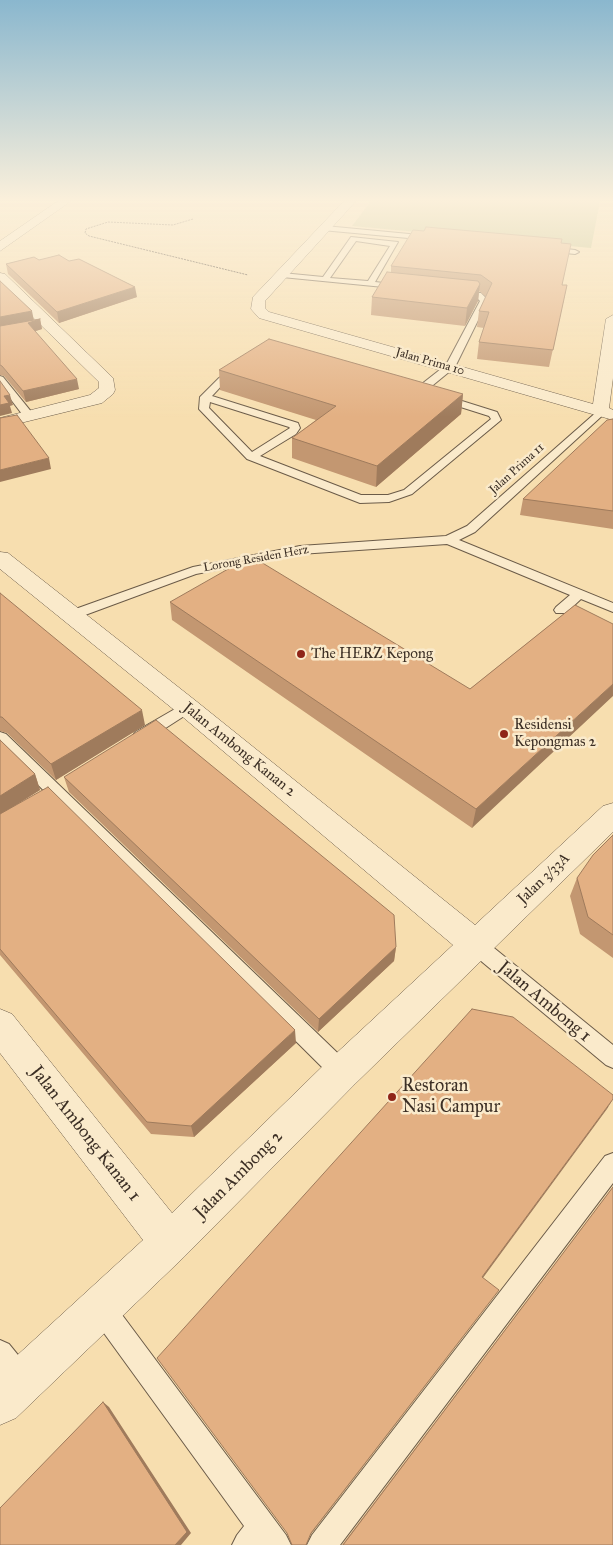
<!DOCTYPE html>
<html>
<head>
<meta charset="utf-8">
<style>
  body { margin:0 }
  canvas { display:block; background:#f7deaf }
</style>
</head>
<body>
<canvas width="613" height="1545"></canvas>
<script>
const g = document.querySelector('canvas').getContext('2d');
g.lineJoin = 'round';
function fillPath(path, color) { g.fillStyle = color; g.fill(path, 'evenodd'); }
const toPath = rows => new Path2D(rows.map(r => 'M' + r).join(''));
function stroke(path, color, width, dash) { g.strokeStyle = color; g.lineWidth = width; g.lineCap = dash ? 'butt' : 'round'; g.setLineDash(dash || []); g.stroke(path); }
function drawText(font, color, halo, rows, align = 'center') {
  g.font = font + ' "IM FELL Great Primer",serif'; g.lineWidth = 5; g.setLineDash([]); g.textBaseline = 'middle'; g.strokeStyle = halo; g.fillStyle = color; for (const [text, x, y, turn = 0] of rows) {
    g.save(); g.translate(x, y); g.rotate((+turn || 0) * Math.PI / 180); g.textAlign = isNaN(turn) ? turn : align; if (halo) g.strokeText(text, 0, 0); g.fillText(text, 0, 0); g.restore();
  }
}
const green = toPath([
  [371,201,600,201,591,248,352,226]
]);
const path = toPath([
  [193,219,173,225,108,222,86,229,85,233,89,236,248,275]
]);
const lane = toPath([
  [325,226,430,236,434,238,430,240,322,230,325,226],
  [351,237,398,242,375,282,401,285,404,285,404,289,282,277,278,275,282,273,323,277,351,237],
  [356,241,390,246,368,281,330,278,356,241],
  [549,247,575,250,579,252,575,254,546,251,546,247,549,247],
  [454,291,481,293,488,300,455,367,427,390,497,412,501,420,412,494,389,502,360,503,247,459,199,409,200,397,219,378,270,341,418,387,446,365,480,301,476,297,454,295,454,291],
  [271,347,489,416,491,419,404,490,388,495,361,495,260,456,296,434,300,428,298,423,212,396,225,382,271,347],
  [210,402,289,427,290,428,252,452,209,408,210,402],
  [0,376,3,377,33,414,33,418,25,418,0,385,0,376],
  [600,409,605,412,604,414,475,532,459,540,613,603,613,612,581,599,566,613,556,613,554,610,556,607,570,595,447,544,300,554,196,574,77,618,67,618,65,615,67,612,193,567,300,546,446,536,467,526,600,409],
  [187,702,192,703,195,707,192,711,147,740,135,740,133,736,135,732,187,702],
  [0,732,6,734,350,1065,353,1072,350,1079,342,1082,334,1079,0,747,0,732],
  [476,937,483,939,613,1045,613,1068,606,1065,469,951,466,945,469,939,476,937],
  [613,1153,613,1183,340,1545,307,1545,312,1535,605,1156,613,1153],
  [102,1296,111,1300,286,1535,291,1545,232,1545,237,1535,244,1526,93,1318,89,1309,93,1300,102,1296],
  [0,1340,9,1344,31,1371,35,1380,31,1389,22,1393,13,1389,0,1374,0,1340]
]);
const street = toPath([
  [58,201,71,201,0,251,0,241,58,201],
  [344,201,356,201,265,301,265,308,269,312,593,404,606,319,613,315,613,378,609,408,613,410,613,420,259,318,251,309,253,297,344,201],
  [0,273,5,274,113,378,115,390,113,394,102,403,0,428,0,418,90,395,99,388,99,382,0,285,0,273],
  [0,552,8,553,196,701,475,925,603,806,613,803,613,832,355,1084,184,1257,16,1418,0,1425,0,1371,143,1240,0,1053,0,1009,12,1014,172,1213,329,1060,453,945,178,713,0,569,0,552]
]);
const wall = toPath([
  [561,243,562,285,567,285,549,367,477,359,479,342,484,328,477,327,479,311,486,297,479,291,478,301,465,326,371,315,372,297,391,272,391,266],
  [39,260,137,297,59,323,8,274,6,264],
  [0,281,34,320,40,319,42,329,35,331,79,389,26,402,4,376,0,375],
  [219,370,463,394,461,414,376,487,292,458,292,438,316,420,220,390],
  [613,419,613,529,520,515,523,499],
  [0,593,145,725,56,780,7,733,0,731],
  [170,602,470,689,575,605,472,828,172,620],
  [0,740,35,774,40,790,6,811,296,1043,194,1137,151,1134,0,955],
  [64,777,396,947,394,961,318,1032,69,792],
  [613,835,613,958,580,934,570,896,577,878],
  [613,1187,613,1545,342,1545]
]);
const shadedWall = toPath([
  [480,284,478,301,465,326,467,308],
  [135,287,137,297,59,323,57,312],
  [32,311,34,321,0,327,0,317],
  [40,319,42,329,30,333,28,323],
  [77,379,79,389,26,402,23,391],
  [463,394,461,414,376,487,377,466],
  [10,395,13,405,10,406,12,413,0,416,0,405,4,396],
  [49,458,51,469,0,482,0,470],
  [613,684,613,696,472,828,476,809],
  [142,710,145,725,56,780,51,764],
  [35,774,40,790,0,815,0,796],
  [396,947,394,961,318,1032,319,1019],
  [295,1030,296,1043,194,1137,191,1126],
  [613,1099,607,1109,477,1286,482,1277],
  [499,1290,493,1298,311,1534,311,1533],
  [103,1402,109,1407,191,1533,181,1545,175,1545]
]);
const building = toPath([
  [426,227,562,239,561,243,571,244,562,285,567,285,553,350,479,342,489,312,479,311,492,283,481,275,391,266,413,230,424,231,426,227],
  [59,255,69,261,79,259,135,287,57,312,6,264,34,257,39,260,59,255],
  [387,272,478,281,480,284,467,308,372,297,387,272],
  [0,281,32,311,0,317,0,281],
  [40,319,28,323,77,379,23,391,2,366,0,365,0,326,40,319],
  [269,339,463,394,377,466,292,438,336,406,219,370,269,339],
  [0,381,10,395,4,396,9,403,0,405,0,381],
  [17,415,49,458,0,470,0,418,17,415],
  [613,419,613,511,523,499,607,420,613,419],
  [251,556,470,689,575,605,613,624,613,684,476,809,170,602,251,556],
  [0,593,142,710,51,764,2,717,0,717,0,593],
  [156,720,394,915,396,947,319,1019,64,777,156,720],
  [0,740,35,774,0,796,0,740],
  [48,787,295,1030,191,1126,147,1122,0,949,0,814,48,787],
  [613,835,613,935,588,917,577,878,593,855,613,835],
  [472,1009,513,1017,613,1095,613,1099,482,1277,499,1290,311,1533,306,1545,292,1545,287,1533,157,1358,472,1009],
  [613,1187,613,1545,343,1545,613,1187],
  [103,1402,187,1532,175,1545,0,1545,0,1508,103,1402]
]);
const markers = [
  [301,654,5,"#8f2418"],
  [504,734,5,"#8f2418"],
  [392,1097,5,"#8f2418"]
];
const farStreetnames = [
  ["Jalan Prima 10",430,362,16],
  ["Jalan Prima 11",517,469,-42],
  ["Lorong Residen Herz",256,559,-10]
];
const poiNames = [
  ["The HERZ Kepong",311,654],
  ["Residensi",514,725],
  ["Kepongmas 2",514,742]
];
const streetNames = [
  ["Jalan Ambong Kanan 2",239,750,39],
  ["Jalan 3/33A",544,879,-44]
];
const nearStreetnames = [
  ["Jalan Ambong 1",544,1002,40],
  ["Jalan Ambong Kanan 1",85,1134,52],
  ["Jalan Ambong 2",239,1175,-45]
];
const nearPoinames = [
  ["Restoran",402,1087],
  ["Nasi Campur",402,1108]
];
fillPath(green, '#bec18a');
stroke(lane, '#6b5b48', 2);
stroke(street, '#6b5b48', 1);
stroke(path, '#3c2f25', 1, [2, 1]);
fillPath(lane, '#faeacb');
fillPath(street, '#faeacb');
fillPath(wall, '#c39771');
fillPath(shadedWall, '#9f7b5c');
fillPath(building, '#e3b083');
stroke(building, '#9f7b5c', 1);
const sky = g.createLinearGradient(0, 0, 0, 417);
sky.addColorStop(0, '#8ab7ce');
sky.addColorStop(0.48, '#fbf0db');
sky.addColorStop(1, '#fbf0db00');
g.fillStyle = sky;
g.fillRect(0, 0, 613, 417);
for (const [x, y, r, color] of markers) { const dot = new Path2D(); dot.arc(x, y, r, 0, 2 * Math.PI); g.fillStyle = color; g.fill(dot); stroke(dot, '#faeacb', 2); }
drawText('12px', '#3c2f25', '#faeacb', farStreetnames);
drawText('15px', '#3c2f25', '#faeacb', poiNames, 'left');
drawText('15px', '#3c2f25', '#faeacb', streetNames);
drawText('18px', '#3c2f25', '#faeacb', nearStreetnames);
drawText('18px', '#3c2f25', '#faeacb', nearPoinames, 'left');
</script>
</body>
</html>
